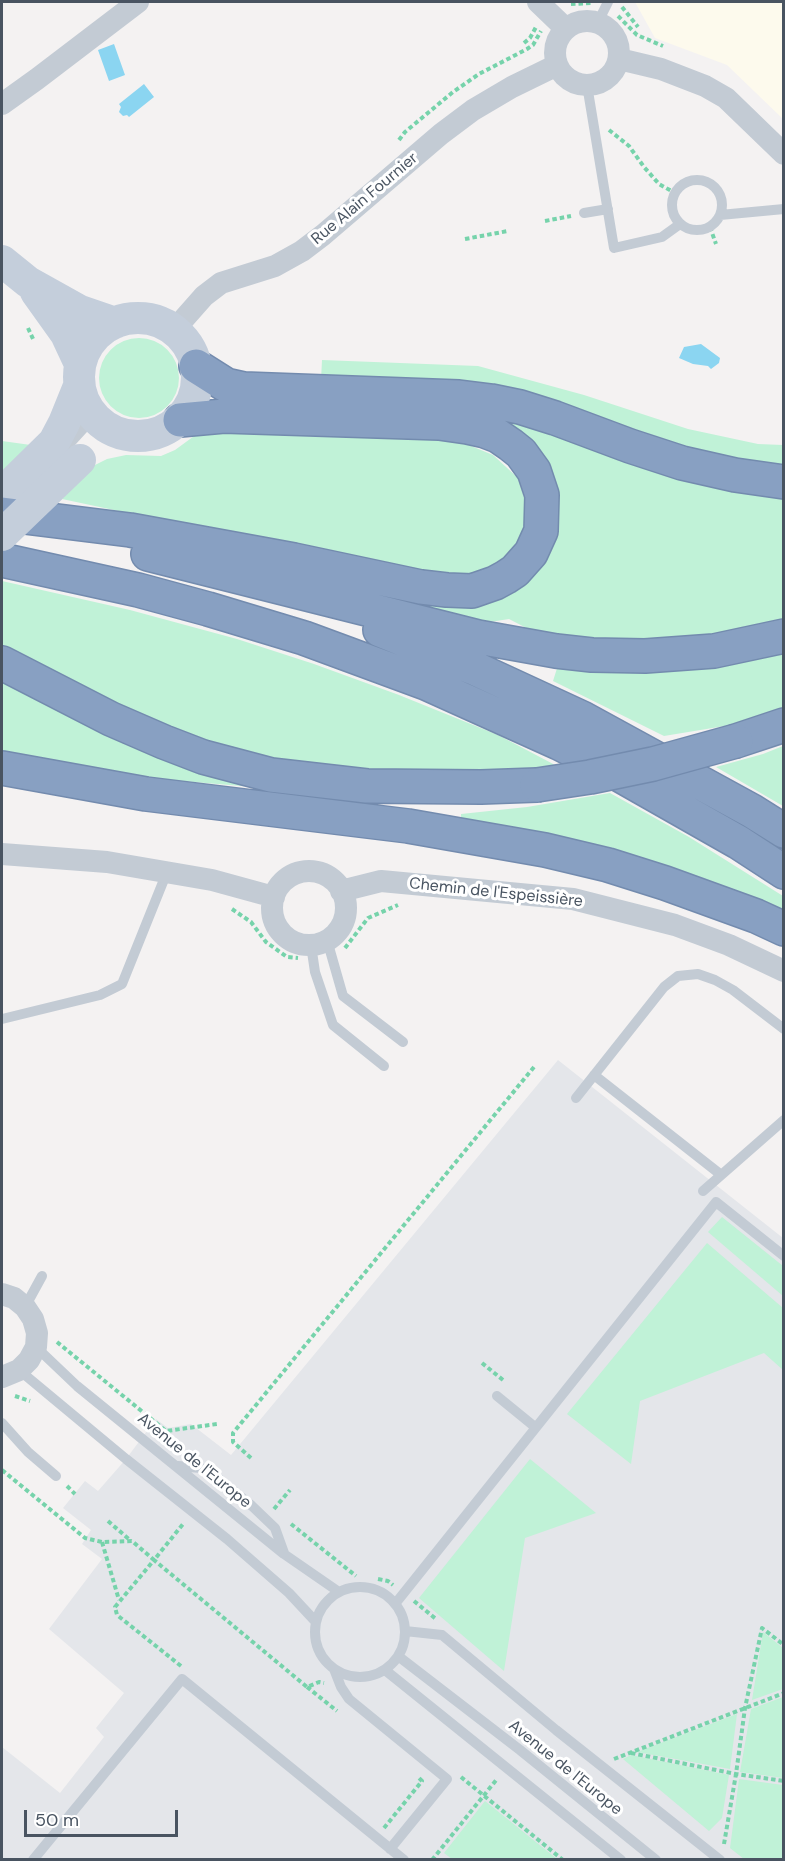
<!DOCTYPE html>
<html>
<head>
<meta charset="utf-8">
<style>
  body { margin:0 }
  #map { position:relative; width:785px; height:1861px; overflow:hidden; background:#f4f2f2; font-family:"DM Sans",sans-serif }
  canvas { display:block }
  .frame { position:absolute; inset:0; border:3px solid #495461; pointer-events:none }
  .scale { position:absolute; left:24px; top:1810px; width:154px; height:27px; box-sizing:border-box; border:3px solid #495461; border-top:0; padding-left:8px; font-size:18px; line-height:21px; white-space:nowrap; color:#495461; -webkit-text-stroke:4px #fff; paint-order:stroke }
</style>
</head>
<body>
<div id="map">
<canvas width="785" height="1861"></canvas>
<div class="frame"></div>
<div class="scale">50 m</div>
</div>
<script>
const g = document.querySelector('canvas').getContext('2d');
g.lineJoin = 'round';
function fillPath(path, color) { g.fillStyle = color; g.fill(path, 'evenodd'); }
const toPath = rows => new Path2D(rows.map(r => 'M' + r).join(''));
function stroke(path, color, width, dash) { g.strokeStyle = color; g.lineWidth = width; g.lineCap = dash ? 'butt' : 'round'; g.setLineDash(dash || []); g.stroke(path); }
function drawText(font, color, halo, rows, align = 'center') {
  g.font = font + ' "DM Sans",sans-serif'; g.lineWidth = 6; g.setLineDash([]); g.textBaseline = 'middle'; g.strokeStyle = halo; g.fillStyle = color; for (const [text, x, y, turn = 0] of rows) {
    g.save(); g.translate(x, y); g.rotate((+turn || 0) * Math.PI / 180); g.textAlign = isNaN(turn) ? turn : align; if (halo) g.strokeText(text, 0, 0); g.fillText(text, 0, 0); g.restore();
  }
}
const commercial = toPath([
  [635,2,783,2,783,119,727,65,655,38]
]);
const airport = toPath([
  [558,1060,783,1238,783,1859,2,1859,2,1747,60,1793,104,1737,96,1728,124,1693,49,1629,102,1559,82,1544,91,1530,63,1508,85,1481,98,1491,126,1459,156,1419,168,1428,191,1424,231,1455]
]);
const green = toPath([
  '99 378a40 40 0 1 1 80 0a40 40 0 1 1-80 0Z',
  [322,360,478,366,584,395,688,429,758,444,783,445,783,468,321,380],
  [484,412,783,494,783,622,741,633,654,643,542,636,509,619,490,622,471,620,388,598,388,593,448,604,557,517],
  [201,431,295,432,459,441,493,455,518,478,527,506,524,534,506,560,483,572,460,577,373,565,62,499,95,465,107,459,126,455,161,456,175,450],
  [2,441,38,446,2,483],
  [2,581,130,610,237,639,314,664,399,695,498,735,557,766,502,775,328,774,188,742,2,650],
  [783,648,783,710,749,722,664,736,553,681,559,662],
  [2,676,253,784,253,787,170,780,85,768,2,751],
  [783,746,783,806,716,767,763,754],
  [610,793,689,837,783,896,783,917,461,824,461,814,527,807],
  [722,1217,783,1266,783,1296,708,1232],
  [707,1243,783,1308,783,1370,764,1353,640,1401,631,1464,567,1414],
  [530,1459,596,1513,525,1538,504,1671,419,1598],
  [763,1632,783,1648,783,1689,752,1700],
  [783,1697,783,1778,740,1772,751,1709],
  [737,1714,730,1769,637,1752],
  [631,1755,729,1775,722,1818,709,1831,623,1759],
  [739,1779,783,1785,783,1859,744,1859,730,1848],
  [485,1801,557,1859,452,1859,444,1853]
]);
const water = toPath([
  [114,44,125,75,109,81,98,50],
  [144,84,154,97,129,117,127,115,123,116,119,112,121,107,119,104],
  [701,344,720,358,719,363,711,369,708,366,693,364,679,358,684,347]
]);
const path = toPath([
  [571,4,593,3],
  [622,7,638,27],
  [618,16,637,35,663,46],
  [524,43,530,38,536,27],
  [609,130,629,146,644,167,659,184,675,193],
  [399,140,405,132,453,92,479,74,527,49,533,45,541,31],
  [545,221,571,216],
  [710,227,716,244],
  [465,239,508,231],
  [28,328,34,341],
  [232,909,251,922,266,942,287,957,298,958],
  [345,948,368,918,398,905],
  [57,1342,166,1431,217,1424],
  [482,1363,503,1380],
  [15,1396,30,1401],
  [143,1416,183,1450],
  [251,1458,233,1442,233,1433,534,1067],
  [2,1470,85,1538,102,1542,132,1541,154,1560,183,1524],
  [67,1486,75,1494],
  [274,1509,290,1490],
  [108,1521,131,1541],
  [291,1524,356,1576],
  [102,1542,119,1600],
  [378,1579,388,1581,393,1585],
  [414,1601,436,1619],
  [181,1666,117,1615,115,1607,154,1560,307,1687,319,1682,324,1683],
  [307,1687,337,1711],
  [631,1753,736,1774,784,1781],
  [614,1759,784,1693],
  [461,1777,563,1860],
  [384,1828,422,1781,419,1778],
  [724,1844,736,1774,745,1708,762,1628,784,1645],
  [432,1860,497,1779]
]);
const lane = toPath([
  [598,22,608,2],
  [587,85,614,248,662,237,680,224],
  '672 205a25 25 0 1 1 50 0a25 25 0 1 1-50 0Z',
  [584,213,608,209],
  [720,215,784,209],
  [62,452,94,417],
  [327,940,343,996,403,1042],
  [311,945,315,972,333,1025,384,1066],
  [2,1019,100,995,122,984,167,872],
  [594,1075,720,1174],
  [576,1098,664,987,678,976,698,974,715,980,733,990,784,1029],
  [703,1191,784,1120],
  [25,1307,42,1276],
  [36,1347,77,1386,284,1554,339,1592],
  [19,1370,126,1459,227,1539,289,1593,316,1622],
  [497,1396,535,1427],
  [2,1423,28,1452,56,1476],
  [178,1466,201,1468,210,1472,252,1506,275,1528,284,1553],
  '315 1632a45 45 0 1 1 90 0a45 45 0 1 1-90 0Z',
  [395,1604,716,1202,784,1256],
  [405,1631,442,1635,556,1730,720,1860],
  [398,1656,520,1750,656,1860],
  [334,1669,341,1687,349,1699,447,1779,390,1849],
  [385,1670,621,1860],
  [33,1860,182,1679,404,1860]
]);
const street = toPath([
  [538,2,565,28],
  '555 53a32 32 0 1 1 64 0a32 32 0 1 1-64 0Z',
  [619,59,661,69,705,86,726,98,784,154],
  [2,104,37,79,138,2],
  [174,330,204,296,221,283,275,266,302,251,323,235,441,134,473,110,512,87,557,65],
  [2,854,107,862,212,880,274,897],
  '272 908a37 37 0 1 1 74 0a37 37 0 1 1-74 0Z',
  [341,891,381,881,573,899,675,925,729,945,784,971],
  [2,1294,14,1298,25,1307,33,1319,37,1333,36,1347,29,1360,19,1370,2,1377]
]);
const secondary = toPath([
  [2,261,28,282,80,311,115,323],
  [36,292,66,334,80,364],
  '79 377a59 59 0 1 1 118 0a59 59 0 1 1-118 0Z',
  [2,493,54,442,64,423,79,386]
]);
const highway = toPath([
  [196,366,226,385,244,389,459,397,491,401,520,407,555,418,630,446,682,463,735,475,784,482],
  [2,514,130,530,294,560,421,587,447,590,472,591,495,583,506,577,515,571,531,553,541,531,542,495,534,471,521,453,511,445,498,436,485,431,467,427,439,423,224,416,180,420],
  [148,554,478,637,556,651,592,655,645,656,714,651,784,636],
  [2,560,138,590,208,609,304,638,426,683,559,743,606,767,738,842,784,872],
  [380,630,476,669,582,718,752,811,784,831],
  [2,663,111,719,164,742,203,757,271,775,367,786,481,787,537,785],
  [736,741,784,725],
  [2,768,146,794,408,826,545,850,608,865,665,883,756,916,784,929]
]);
const secondaryBridge = toPath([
  [2,535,80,460]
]);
const highwayBridge = toPath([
  [537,785,590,777,653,764,736,741]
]);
const streetNames = [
  ["Rue Alain Fournier",365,199,-40],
  ["Chemin de l'Espeissière",496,893,6],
  ["Avenue de l'Europe",194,1461,39],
  ["Avenue de l'Europe",565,1768,39]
];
fillPath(commercial, '#fdfaed');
fillPath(airport, '#e4e6ea');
fillPath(green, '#c0f2d7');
fillPath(water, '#8bd5f1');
stroke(highway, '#738bae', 36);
stroke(path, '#76d3ab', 4, [4.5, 3]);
stroke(lane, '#c3cbd4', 10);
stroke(street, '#c3cbd4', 22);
stroke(secondary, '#c4cedb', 32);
stroke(highway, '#88a0c2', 33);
stroke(highwayBridge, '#738bae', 36, []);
stroke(secondaryBridge, '#c4cedb', 32);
stroke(highwayBridge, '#88a0c2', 33);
drawText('16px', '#495461', '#fff', streetNames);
</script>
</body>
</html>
